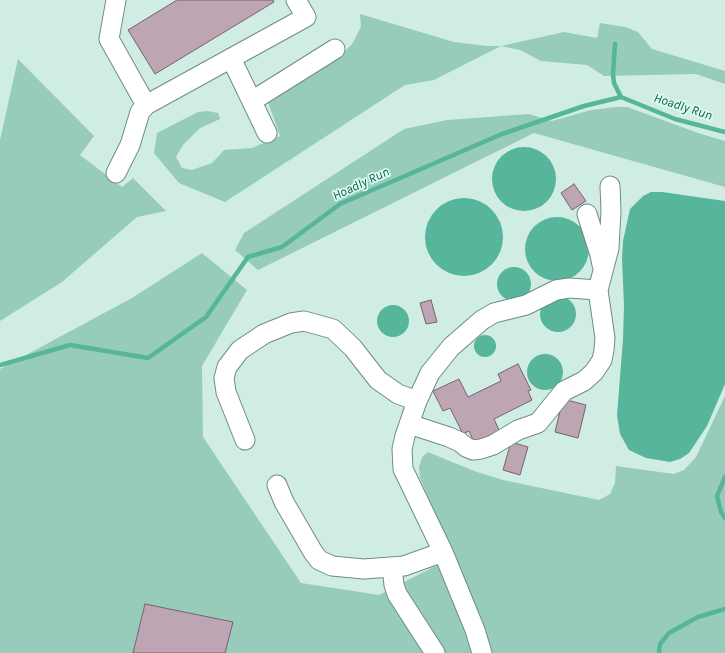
<!DOCTYPE html>
<html>
<head>
<meta charset="utf-8">
<style>
  body { margin:0 }
  canvas { display:block; background:#cfede3 }
</style>
</head>
<body>
<canvas width="725" height="653"></canvas>
<script>
const g = document.querySelector('canvas').getContext('2d');
g.lineJoin = 'round';
function fillPath(path, color) { g.fillStyle = color; g.fill(path, 'evenodd'); }
const toPath = rows => new Path2D(rows.map(r => 'M' + r).join(''));
function stroke(path, color, width, dash) { g.strokeStyle = color; g.lineWidth = width; g.lineCap = dash ? 'butt' : 'round'; g.setLineDash(dash || []); g.stroke(path); }
function drawText(font, color, halo, rows, align = 'center') {
  g.font = font + ' Karla,sans-serif'; g.lineWidth = 3.5; g.setLineDash([]); g.textBaseline = 'middle'; g.strokeStyle = halo; g.fillStyle = color; for (const [text, x, y, turn = 0] of rows) {
    g.save(); g.translate(x, y); g.rotate((+turn || 0) * Math.PI / 180); g.textAlign = isNaN(turn) ? turn : align; if (halo) g.strokeText(text, 0, 0); g.fillText(text, 0, 0); g.restore();
  }
}
const green = toPath([
  [360,14,454,42,487,46,501,46,564,32,597,38,600,23,625,27,638,32,652,49,725,71,725,84,696,74,604,76,587,65,541,61,520,50,501,46,434,80,405,85,225,202,179,183,154,153,157,133,198,112,208,111,218,113,220,119,200,128,183,145,176,157,182,168,192,170,212,163,224,150,252,148,280,136,268,102,337,59,352,44,361,27],
  [18,59,94,136,80,155,122,187,133,178,166,211,137,217,62,282,0,321,0,140],
  [616,107,627,107,701,134,725,141,725,187,534,133,258,270,235,250,244,233,404,129,447,120,529,114,552,121,591,110],
  [202,253,247,290,202,366,203,437,301,583,379,595,453,557,420,478,419,467,422,457,428,452,474,471,503,480,599,500,610,494,615,483,616,466,674,474,684,470,696,457,725,396,725,653,0,653,0,369,132,298]
]);
const water = toPath([
  '492 179a32 32 0 1 1 64 0a32 32 0 1 1-64 0Z',
  [651,192,662,192,725,201,725,384,707,426,689,453,680,459,670,462,646,458,629,450,620,434,617,415,623,339,624,306,622,258,623,241,630,209,643,196],
  '425 237a39 39 0 1 1 78 0a39 39 0 1 1-78 0Z',
  '525 249a32 32 0 1 1 64 0a32 32 0 1 1-64 0Z',
  '497 284a17 17 0 1 1 34 0a17 17 0 1 1-34 0Z',
  '540 314a18 18 0 1 1 36 0a18 18 0 1 1-36 0Z',
  '377 321a16 16 0 1 1 32 0a16 16 0 1 1-32 0Z',
  '474 346a11 11 0 1 1 22 0a11 11 0 1 1-22 0Z',
  '527 372a18 18 0 1 1 36 0a18 18 0 1 1-36 0Z'
]);
const stream = toPath([
  [615,44,613,74,614,83,621,97],
  [0,365,70,345,148,358,206,317,248,257,282,247,340,204,502,134,584,106,621,97,675,119,725,132],
  [725,477,717,496,721,512,725,518],
  [659,653,660,644,669,633,698,617,725,609]
]);
const building = toPath([
  [177,0,273,0,274,2,155,74,128,30,177,0],
  [574,184,586,201,572,210,561,193,574,184],
  [431,300,437,322,426,324,420,303,431,300],
  [518,364,531,390,528,391,532,400,494,419,500,432,475,444,469,431,463,434,450,408,443,411,433,391,459,379,468,397,501,381,498,374,518,364],
  [563,399,586,405,578,438,555,432,563,399],
  [511,442,528,447,520,475,503,470,511,442],
  [145,604,233,622,225,653,133,653,145,604]
]);
const minor = toPath([
  [116,0,109,39,146,105,306,17,296,0],
  [231,58,267,133],
  [252,101,335,49],
  [116,173,130,145,140,112,146,105],
  [587,214,600,255,602,265],
  [409,424,449,437,460,442,466,447,473,450,481,449,493,445,518,430,538,423,564,391,584,381,594,372,602,360,604,350,605,338,598,290,609,248,611,211,610,186],
  [245,440,226,392,224,378,227,367,240,350,264,334,291,323,304,321,333,329,353,348,378,380,398,394,417,401],
  [277,485,284,502,313,552,319,560,332,566,364,569,404,566,443,552],
  [392,567,394,585,397,594,435,653],
  [482,653,475,630,443,552,403,469,402,449,405,436,417,401,430,373,451,347,482,320,494,313,526,305,556,290,569,288,598,290]
]);
const waterNames = [
  ["Hoadly Run",683,107,18],
  ["Hoadly Run",361,184,-25]
];
fillPath(green, '#97ccbb');
fillPath(water, '#57b59b');
stroke(stream, '#57b59b', 4.5);
fillPath(building, '#bea5b3');
stroke(building, '#78616e', 1);
stroke(minor, '#708c83', 21);
stroke(minor, '#fff', 19);
drawText('italic 13px', '#0f5c4b', '#dcfbf0', waterNames);
</script>
</body>
</html>
